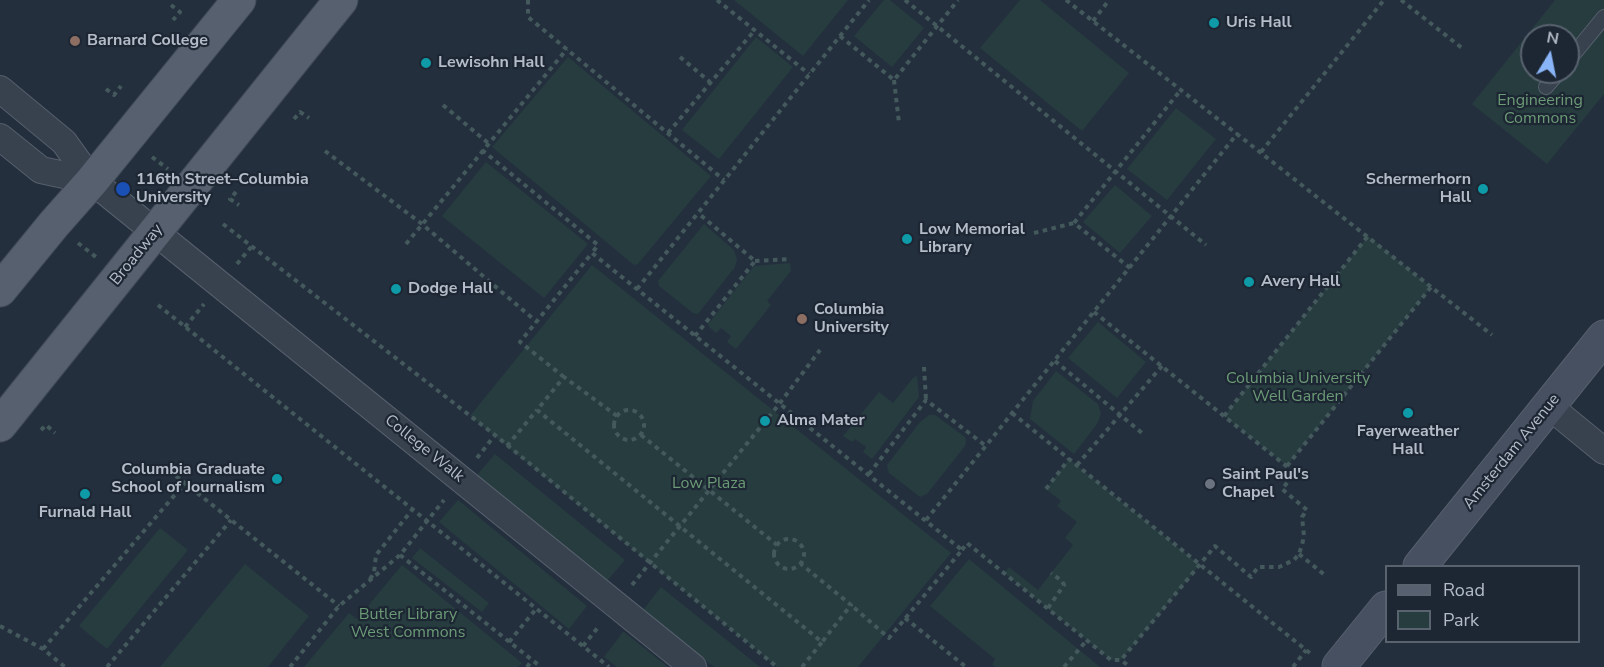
<!DOCTYPE html>
<html>
<head>
<meta charset="utf-8">
<style>
  body { margin:0 }
  #map { position:relative; width:1604px; height:667px; overflow:hidden; background:#242f3e; font-family:"Nunito Sans",sans-serif }
  canvas { display:block }
  .legend { position:absolute; left:1385px; top:565px; width:195px; height:78px; box-sizing:border-box; background:#1d2633; border:2px solid #59626f; margin:0; padding:8px 10px; list-style:none; font-size:18px; color:#b4bcc9 }
  .legend li { display:flex; align-items:center; gap:12px; height:30px }
  .legend b { width:30px; border:2px solid #59626f }
  .north { position:absolute; left:1520px; top:24px; width:60px; height:60px; box-sizing:border-box; background:#1d2633; border:2px solid #59626f; border-radius:50%; rotate:10deg; font-size:16px; font-weight:700; line-height:24px; text-align:center; color:#b4bcc9 }
  .north::after { content:''; display:block; margin:auto; width:21px; height:27px; background:#8ab4f8; clip-path:polygon(50% 0,100% 100%,50% 72%,0 100%) }
</style>
</head>
<body>
<div id="map">
<canvas width="1604" height="667"></canvas>
<ul class="legend">
<li><b style="height:8px;background:#56606e"></b>Road</li>
<li><b style="height:16px;background:#263c3f"></b>Park</li>
</ul>
<div class="north">N</div>
</div>
<script>
const g = document.querySelector('canvas').getContext('2d');
g.lineJoin = 'round';
function fillPath(path, color) { g.fillStyle = color; g.fill(path, 'evenodd'); }
const toPath = rows => new Path2D(rows.map(r => 'M' + r).join(''));
function stroke(path, color, width, dash) { g.strokeStyle = color; g.lineWidth = width; g.lineCap = dash ? 'butt' : 'round'; g.setLineDash(dash || []); g.stroke(path); }
function drawText(font, color, halo, rows, align = 'center') {
  g.font = font + ' "Nunito Sans",sans-serif'; g.lineWidth = 4.5; g.setLineDash([]); g.textBaseline = 'middle'; g.strokeStyle = halo; g.fillStyle = color; for (const [text, x, y, turn = 0] of rows) {
    g.save(); g.translate(x, y); g.rotate((+turn || 0) * Math.PI / 180); g.textAlign = isNaN(turn) ? turn : align; if (halo) g.strokeText(text, 0, 0); g.fillText(text, 0, 0); g.restore();
  }
}
const green = toPath([
  [734,0,848,0,803,56],
  [884,0,890,0,924,28,892,67,854,36],
  [1020,0,1040,0,1129,73,1082,131,980,48],
  [1555,0,1604,0,1604,94,1547,164,1472,104],
  [1532,36,1568,36,1568,72,1532,72],
  [756,37,793,67,719,159,682,130],
  [568,57,711,176,638,264,634,265,492,147],
  [1176,108,1216,139,1167,200,1127,169],
  [486,162,588,244,544,298,442,216],
  [1115,185,1152,216,1120,253,1083,222],
  [704,224,734,250,737,259,735,267,698,314,693,313,659,286,658,281],
  [1368,236,1431,287,1287,466,1224,416],
  [790,263,791,271,767,301,771,305,736,349,727,342,731,336,721,328,716,333,709,327,708,324,754,266],
  [592,265,951,553,858,667,777,667,470,416],
  [1098,322,1146,362,1117,398,1068,358],
  [1056,371,1098,404,1101,414,1097,424,1074,454,1030,419,1033,401],
  [917,376,919,397,872,459,863,452,866,447,855,439,852,442,843,436,879,392,893,403,913,378],
  [929,415,935,415,965,437,966,441,965,446,927,494,920,497,889,473,887,465,920,422],
  [495,454,625,560,607,581,477,475],
  [1069,459,1200,565,1121,660,1111,660,1004,573,1009,567,1038,590,1073,545,1065,538,1077,522,1057,506,1061,501,1046,489],
  [458,500,587,606,569,629,439,522],
  [160,528,188,550,107,649,79,626],
  [420,548,489,603,482,612,412,558],
  [969,559,1100,667,995,667,992,665,995,659,930,606],
  [245,564,309,616,268,667,160,667],
  [402,565,522,663,518,667,304,667,349,613,357,619],
  [661,587,760,667,714,667,643,610],
  [623,632,624,632,668,667,617,667,604,657]
]);
const path = toPath([
  [528,0,528,17,724,180],
  [717,0,809,74],
  [905,0,1206,245],
  [1066,0,1237,134],
  [1401,0,1462,48],
  [171,5,180,12,173,20],
  [1093,21,1109,0],
  [840,36,894,80,958,0],
  [680,57,710,82],
  [894,80,899,123],
  [106,89,114,95,121,86],
  [443,105,488,143],
  [294,119,300,112,309,118],
  [668,133,754,31],
  [482,150,598,245,592,253],
  [325,151,422,224,537,322],
  [1261,152,1384,0],
  [152,157,168,169],
  [236,192,230,199,239,205],
  [223,224,495,435,777,667],
  [1034,233,1074,223],
  [78,243,96,257],
  [406,244,567,49],
  [755,261,790,259],
  [237,264,252,246],
  [1130,268,1074,223,1180,91],
  [637,289,869,0],
  [158,305,609,667],
  [1094,312,1295,473,1282,489,1307,510,1302,517,1304,536,1302,545,1299,554,1294,560,1279,567,1258,567,1251,577,1215,546,1121,660],
  [185,327,204,304],
  [695,336,755,261,698,213],
  [1055,361,1142,433],
  [924,367,926,400],
  [564,377,520,342,592,253,962,550,889,638,851,605],
  '614 425a15 15 0 1 1 30 0a15 15 0 1 1-30 0Z',
  [1012,413,1311,654],
  [617,416,564,377,537,410,822,642,851,605,801,564],
  [1224,416,1368,236],
  [41,430,46,425,55,433],
  [641,435,777,545],
  [507,446,537,410],
  [477,458,495,435],
  [1077,465,1162,366],
  [1287,466,1431,287],
  [869,474,926,400,986,446],
  [176,476,339,606],
  [1046,489,1069,459],
  [926,520,1237,134,1492,335],
  '774 554a15 15 0 1 1 30 0a15 15 0 1 1-30 0Z',
  [962,550,967,543,1111,660,1121,660,1130,667],
  [1299,554,1326,576],
  [400,555,541,667],
  [370,579,374,573,376,555,412,510],
  [632,585,780,403,820,350],
  [1048,608,1064,585,1062,581,1051,573],
  [905,618,966,667],
  [0,626,43,649,65,667],
  [509,642,536,609],
  [583,646,599,626],
  [43,649,185,483],
  [107,667,231,520],
  [290,667,339,606,400,555,444,500],
  [527,667,532,660],
  [802,667,822,642],
  [1064,667,1087,640],
  [1293,667,1306,650]
]);
const lane = toPath([
  [1568,61,1604,17],
  [1546,87,1559,72]
]);
const street = toPath([
  [0,89,64,142,92,181,693,667],
  [0,137,41,170,92,181],
  [1549,406,1604,451]
]);
const secondary = toPath([
  [1420,566,1604,337],
  [1339,666,1386,608]
]);
const primary = toPath([
  [0,290,54,224,92,181,239,0],
  [0,425,341,0]
]);
const markers = [
  [1214,23,6,"#0f9aa8"],
  [75,41,6,"#8d6e63"],
  [426,63,6,"#0f9aa8"],
  [123,189,8,"#1a4fb4"],
  [1483,189,6,"#0f9aa8"],
  [907,239,6,"#0f9aa8"],
  [1249,282,6,"#0f9aa8"],
  [396,289,6,"#0f9aa8"],
  [802,319,6,"#8d6e63"],
  [1408,413,6,"#0f9aa8"],
  [765,421,6,"#0f9aa8"],
  [277,479,6,"#0f9aa8"],
  [1210,484,6,"#6b7280"],
  [85,494,6,"#0f9aa8"]
];
const poiNames = [
  ["Uris Hall",1226,23],
  ["Barnard College",87,41],
  ["Lewisohn Hall",438,63],
  ["116th Street–Columbia",136,180],
  ["University",136,198],
  ["Schermerhorn",1471,180,"right"],
  ["Hall",1471,198,"right"],
  ["Low Memorial",919,230],
  ["Library",919,248],
  ["Avery Hall",1261,282],
  ["Dodge Hall",408,289],
  ["Columbia",814,310],
  ["University",814,328],
  ["Alma Mater",777,421],
  ["Fayerweather",1408,432,"center"],
  ["Hall",1408,450,"center"],
  ["Columbia Graduate",265,470,"right"],
  ["School of Journalism",265,488,"right"],
  ["Saint Paul's",1222,475],
  ["Chapel",1222,493],
  ["Furnald Hall",85,513,"center"]
];
const parkNames = [
  ["Engineering",1540,101],
  ["Commons",1540,119],
  ["Columbia University",1298,379],
  ["Well Garden",1298,397],
  ["Low Plaza",709,484],
  ["Butler Library",408,615],
  ["West Commons",408,633]
];
const streetNames = [
  ["Broadway",137,255,-51],
  ["College Walk",424,449,39],
  ["Amsterdam Avenue",1512,452,-51]
];
fillPath(green, '#263c3f');
stroke(lane, '#565f6c', 16);
stroke(street, '#565f6c', 28);
stroke(secondary, '#565f6c', 35);
stroke(primary, '#414a57', 35);
stroke(path, '#44595c', 4, [4.5, 4.5]);
stroke(lane, '#38414e', 14);
stroke(street, '#38414e', 26);
stroke(secondary, '#465061', 33);
stroke(primary, '#56606e', 33);
for (const [x, y, r, color] of markers) { const dot = new Path2D(); dot.arc(x, y, r, 0, 2 * Math.PI); g.fillStyle = color; g.fill(dot); stroke(dot, '#1d2633', 2); }
drawText('bold 16px', '#b4bcc9', '#1d2633', poiNames, 'left');
drawText('16px', '#6b9a76', '#1d2633', parkNames);
drawText('16px', '#b4bcc9', '#1d2633', streetNames);
</script>
</body>
</html>
